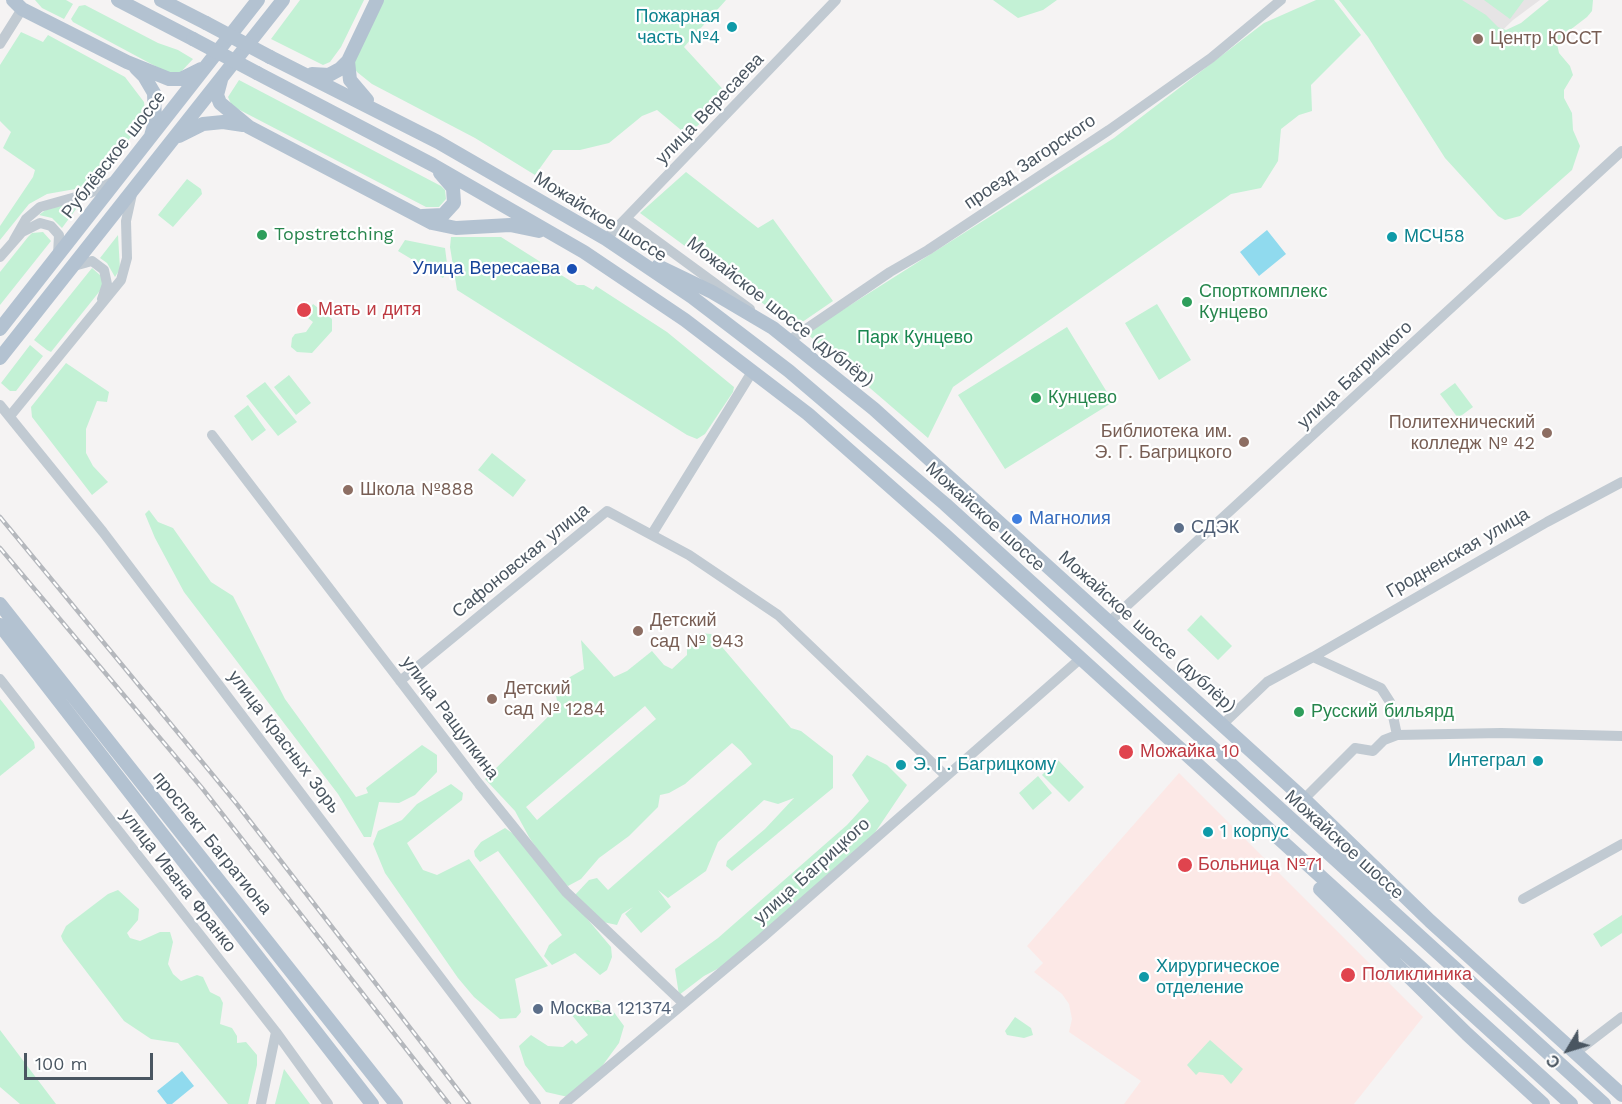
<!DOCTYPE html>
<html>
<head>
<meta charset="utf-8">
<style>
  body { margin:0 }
  #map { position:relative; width:1622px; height:1104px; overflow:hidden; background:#f5f3f3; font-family:"Work Sans",sans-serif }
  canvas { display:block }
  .north { position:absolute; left:1538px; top:1020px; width:60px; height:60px; -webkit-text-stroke:4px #fff; paint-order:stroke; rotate:232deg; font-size:16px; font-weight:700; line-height:24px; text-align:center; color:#4a5661 }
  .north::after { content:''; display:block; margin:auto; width:21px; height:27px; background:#4a5661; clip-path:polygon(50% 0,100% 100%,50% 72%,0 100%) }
  .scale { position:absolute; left:24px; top:1053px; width:129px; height:27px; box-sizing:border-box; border:3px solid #4a5661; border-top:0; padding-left:8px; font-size:18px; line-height:21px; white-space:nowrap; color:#4a5661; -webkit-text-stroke:4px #fff; paint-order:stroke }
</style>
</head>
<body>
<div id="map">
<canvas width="1622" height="1104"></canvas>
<div class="north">С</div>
<div class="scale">100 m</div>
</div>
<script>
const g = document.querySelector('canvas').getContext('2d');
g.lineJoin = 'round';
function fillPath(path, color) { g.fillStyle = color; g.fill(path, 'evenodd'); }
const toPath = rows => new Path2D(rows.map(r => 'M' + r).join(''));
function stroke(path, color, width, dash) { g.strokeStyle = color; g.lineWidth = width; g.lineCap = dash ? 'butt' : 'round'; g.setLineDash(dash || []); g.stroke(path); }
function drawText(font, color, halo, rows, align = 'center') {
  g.font = font + ' "Work Sans",sans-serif'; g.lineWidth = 4.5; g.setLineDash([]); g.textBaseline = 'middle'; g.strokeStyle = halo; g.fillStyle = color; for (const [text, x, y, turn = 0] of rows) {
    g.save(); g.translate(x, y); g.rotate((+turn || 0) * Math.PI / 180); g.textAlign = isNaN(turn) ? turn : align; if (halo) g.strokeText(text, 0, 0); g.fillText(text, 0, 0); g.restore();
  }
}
const education = toPath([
  [1432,0,1540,0,1513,20,1475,57]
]);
const medical = toPath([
  [1179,773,1423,1017,1354,1104,1124,1104,1141,1081,1069,1032,1072,1019,1069,1004,1062,994,1034,972,1043,963,1027,946]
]);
const green = toPath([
  [35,0,66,0,73,4,64,19,42,8],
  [300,0,364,0,341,47,330,62,323,65,271,39],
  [381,0,726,0,684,47,730,97,687,135,657,110,642,116,609,143,580,150,553,150,535,175,475,138,372,84,357,72,350,61],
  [993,0,1057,0,1043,10,1018,18],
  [1316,0,1334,0,1361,35,1311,85,1312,111,1299,115,1281,129,1278,161,1261,188,1231,194,953,387,928,438,806,333,1114,138,1264,23],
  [1339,0,1462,0,1486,15,1498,27,1506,30,1521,23,1549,0,1593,0,1592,11,1587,17,1561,37,1557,44,1559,53,1570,66,1573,75,1564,90,1564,98,1572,113,1573,130,1580,146,1572,170,1520,216,1505,220,1498,216,1445,158,1368,37],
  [1484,0,1524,0,1510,19],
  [85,5,158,43,178,50,193,59,179,74,168,73,73,22,71,19,79,6],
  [21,32,43,42,48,35,125,77,144,102,145,111,143,121,100,177,81,188,47,194,29,204,0,240,0,226,33,177,35,170,3,148,11,132,0,121,0,65],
  [239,80,441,186,445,190,446,199,439,207,426,207,232,106,228,97],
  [686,172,758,228,773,219,833,301,795,327,640,213],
  [187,179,201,189,202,194,173,227,158,215],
  [82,201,62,228,52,218,39,215,47,209],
  [43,232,51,241,0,305,0,272,28,237,32,233],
  [118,235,120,269,115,277,107,263,100,258],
  [451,237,501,237,577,285,584,285,593,290,596,286,667,332,734,387,733,392,705,434,697,439,687,435,457,290,450,247],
  [405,240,445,248,448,271,443,278,398,251],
  [92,268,101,276,103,287,51,352,47,350,34,340],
  [313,304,332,319,332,331,312,353,297,352,291,347,292,338,295,334,306,332,313,322,308,318,313,313,309,310],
  [1157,304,1191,360,1159,380,1125,323],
  [1067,327,1113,402,1005,469,958,395],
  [30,345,43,356,16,391,10,391,1,383],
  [66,363,109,392,107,402,97,401,86,429,86,453,93,466,108,482,92,495,32,417,31,407],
  [289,375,311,403,296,415,274,387],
  [265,382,297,422,278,436,246,396],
  [1455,383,1473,407,1458,418,1440,394],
  [248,405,266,430,252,441,234,416],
  [492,453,526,480,513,497,478,470],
  [149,510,158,522,173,528,211,582,233,596,285,699,356,797,368,793,366,788,422,745,437,755,437,772,415,795,399,803,379,802,371,837,364,837,338,794,184,592,155,538,145,514],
  [1201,615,1232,646,1218,660,1187,630],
  [699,633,711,634,791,728,801,731,833,756,833,788,732,871,726,866,727,861,765,829,794,798,778,804,764,800,718,842,706,871,668,898,658,890,671,907,641,933,625,914,633,907,622,914,617,925,603,922,575,895,589,880,597,878,608,890,752,764,741,751,732,743,685,784,669,793,660,795,658,807,629,836,599,858,581,879,568,886,557,879,529,837,515,811,485,779,558,707,556,695,570,677,584,669,581,640,614,677,627,671,652,651,664,665,672,669,687,655,687,645],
  [645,706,656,719,537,820,526,807],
  [0,699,34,742,35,748,0,776],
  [867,755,887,765,907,785,872,837,723,966,704,976,679,995,675,969,718,938,847,825,869,801,852,775],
  [1057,759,1084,787,1069,802,1042,775],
  [1038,776,1052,793,1033,810,1019,793],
  [451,784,463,793,462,800,407,843,423,870,437,875,469,859,548,966,515,979,521,1012,516,1018,500,1019,474,997,458,978,385,873,373,844,378,831,402,820,417,804],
  [505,828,518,837,611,947,612,957,607,970,600,975,575,953,552,965,544,956,549,945,562,935,498,851,480,862,475,856,474,851,481,842],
  [118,890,139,909,138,920,127,933,130,938,140,941,160,932,170,932,173,942,168,964,173,974,181,981,197,975,203,977,210,992,220,997,223,1003,220,1024,232,1028,237,1036,237,1043,246,1042,257,1055,257,1065,248,1104,228,1104,178,1043,151,1039,124,1021,63,941,61,936,66,926,108,894],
  [1622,915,1622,933,1601,947,1593,934],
  [598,1000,613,1011,624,1026,619,1043,600,1069,568,1097,546,1092,525,1065,519,1046,531,1035,548,1046,563,1047,572,1040,576,1044,588,1035,567,1009],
  [1015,1017,1031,1028,1033,1035,1024,1038,1007,1035,1005,1031],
  [0,1030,56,1104,20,1104,0,1087],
  [1210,1040,1243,1069,1231,1084,1223,1075,1199,1072,1196,1075,1187,1065],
  [284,1069,310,1104,275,1104]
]);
const water = toPath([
  [1267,230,1286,254,1259,276,1240,252],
  [182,1071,194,1086,172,1104,167,1104,157,1091]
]);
const minor = toPath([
  [0,44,22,9],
  [627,219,750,309],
  [606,239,836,0],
  [14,240,26,219,40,207,90,193,114,181],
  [0,257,22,232,40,223,51,226,59,235,58,255],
  [74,266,92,261,104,270,107,284,102,299],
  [790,340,890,272,928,250,1109,130,1211,58,1281,0],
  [0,405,103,532,536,1104],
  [10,416,121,280,127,258,126,221,132,194],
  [212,435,479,784,566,892,682,1002],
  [652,534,752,372],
  [1109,622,1622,151],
  [0,679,276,1032,328,1104],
  [400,681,607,511,689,555,778,615,945,775],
  [1222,725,1267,682,1313,657],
  [1397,735,1390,702,1381,688,1313,657,1547,522,1622,482],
  [1304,799,1355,748,1373,751,1384,740,1397,735,1501,733,1622,736],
  [1523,899,1622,844],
  [1575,1053,1622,1017],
  [261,1104,276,1032],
  [564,1104,762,938,1080,659]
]);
const major = toPath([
  [13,0,22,9,127,62,169,79,181,79,201,69],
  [118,0,193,39],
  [161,0,206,23],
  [270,57,438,142,606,239,692,297,789,371,945,504,1604,1104],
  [348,61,350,80,367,100],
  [136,68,144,76,154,93,155,122,151,136],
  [257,73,433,165,584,252,685,320,808,414,945,535,1571,1104],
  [312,74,329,75,340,69,348,61,377,0],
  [221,80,217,95,220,103,249,127,432,223,456,228,510,225,539,231],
  [179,136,203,124,223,122,243,125],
  [422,216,443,215,454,203,453,188,440,173],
  [658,266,712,292,773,328,874,409,1304,799,1430,921,1622,1095],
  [0,329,258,0],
  [0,358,283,0],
  [0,604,396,1104],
  [0,625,372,1104],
  [1340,855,1390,892],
  [1320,889,1467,1034,1543,1104]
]);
const rail = toPath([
  [0,517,236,803,469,1104],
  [0,548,202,788,449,1104]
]);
const majorBridge = toPath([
  [206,23,270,57],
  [193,39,257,73]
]);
const markers = [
  [732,27,6,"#0f9aa8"],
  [1478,39,6,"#8d6e63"],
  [262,235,6,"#2e9e5b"],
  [1392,237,6,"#0f9aa8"],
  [572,269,6,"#1a4fb4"],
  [1187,302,6,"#2e9e5b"],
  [304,310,8,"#e0444e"],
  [1036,398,6,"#2e9e5b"],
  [1547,433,6,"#8d6e63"],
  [1244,442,6,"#8d6e63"],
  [348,490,6,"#8d6e63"],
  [1017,519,6,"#3f7fe0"],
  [1179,528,6,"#5c6f8a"],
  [638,631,6,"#8d6e63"],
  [492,699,6,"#8d6e63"],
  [1299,712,6,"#2e9e5b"],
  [1126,752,8,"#e0444e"],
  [1538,761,6,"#0f9aa8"],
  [901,765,6,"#0f9aa8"],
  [1208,832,6,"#0f9aa8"],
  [1185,865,8,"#e0444e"],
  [1348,975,8,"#e0444e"],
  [1144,977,6,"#0f9aa8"],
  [538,1009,6,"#5c6f8a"]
];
const cultureNames = [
  ["Пожарная",720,17,"right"],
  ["часть №4",720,38,"right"],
  ["МСЧ58",1404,237],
  ["Интеграл",1526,761,"right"],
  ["Э. Г. Багрицкому",913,765],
  ["1 корпус",1220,832],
  ["Хирургическое",1156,967],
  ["отделение",1156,988]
];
const educationNames = [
  ["Центр ЮССТ",1490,39],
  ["Политехнический",1535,423,"right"],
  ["колледж № 42",1535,444,"right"],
  ["Библиотека им.",1232,432,"right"],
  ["Э. Г. Багрицкого",1232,453,"right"],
  ["Школа №888",360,490],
  ["Детский",650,621],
  ["сад № 943",650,642],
  ["Детский",504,689],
  ["сад № 1284",504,710]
];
const streetNames = [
  ["улица Вересаева",710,109,-46],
  ["Рублёвское шоссе",114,155,-52],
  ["проезд Загорского",1030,162,-34],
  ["Можайское шоссе",600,217,32],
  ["Можайское шоссе (дублёр)",780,312,38],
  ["улица Багрицкого",1355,375,-43],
  ["Можайское шоссе",985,517,42],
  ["Гродненская улица",1458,553,-30],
  ["Сафоновская улица",521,561,-39],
  ["Можайское шоссе (дублёр)",1147,632,42],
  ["улица Ращупкина",450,718,53],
  ["улица Красных Зорь",284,742,53],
  ["проспект Багратиона",212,843,51],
  ["Можайское шоссе",1344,845,42],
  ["улица Багрицкого",812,871,-42],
  ["улица Ивана Франко",178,881,52]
];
const leisureNames = [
  ["Topstretching",274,235],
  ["Спорткомплекс",1199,292],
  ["Кунцево",1199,313],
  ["Кунцево",1048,398],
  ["Русский бильярд",1311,712]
];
const transitNames = [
  ["Улица Вересаева",560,269]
];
const healthNames = [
  ["Мать и дитя",318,310],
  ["Можайка 10",1140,752],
  ["Больница №71",1198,865],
  ["Поликлиника",1362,975]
];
const parkNames = [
  ["Парк Кунцево",915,338]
];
const shopNames = [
  ["Магнолия",1029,519]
];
const serviceNames = [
  ["СДЭК",1191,528],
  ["Москва 121374",550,1009]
];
fillPath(education, '#e6e4e5');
fillPath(medical, '#fce8e6');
fillPath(green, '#c3f1d5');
fillPath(water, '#90daee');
stroke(minor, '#c1cad2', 10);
stroke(major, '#b3c2d1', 14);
stroke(rail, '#b5b8bd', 4.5);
stroke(rail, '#fff', 2, [7]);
stroke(majorBridge, '#b3c2d1', 14);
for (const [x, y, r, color] of markers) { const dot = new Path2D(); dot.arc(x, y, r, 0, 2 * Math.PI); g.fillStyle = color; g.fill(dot); stroke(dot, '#fff', 2); }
drawText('18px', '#0d838f', '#fff', cultureNames, 'left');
drawText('18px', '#785e54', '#fff', educationNames, 'left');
drawText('18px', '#4a5661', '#fff', streetNames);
drawText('18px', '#27864d', '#fff', leisureNames, 'left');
drawText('18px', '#164399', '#fff', transitNames, 'right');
drawText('18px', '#be3a42', '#fff', healthNames, 'left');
drawText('18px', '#17864f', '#fff', parkNames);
drawText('18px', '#366cbe', '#fff', shopNames, 'left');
drawText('18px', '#4e5e75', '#fff', serviceNames, 'left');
</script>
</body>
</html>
